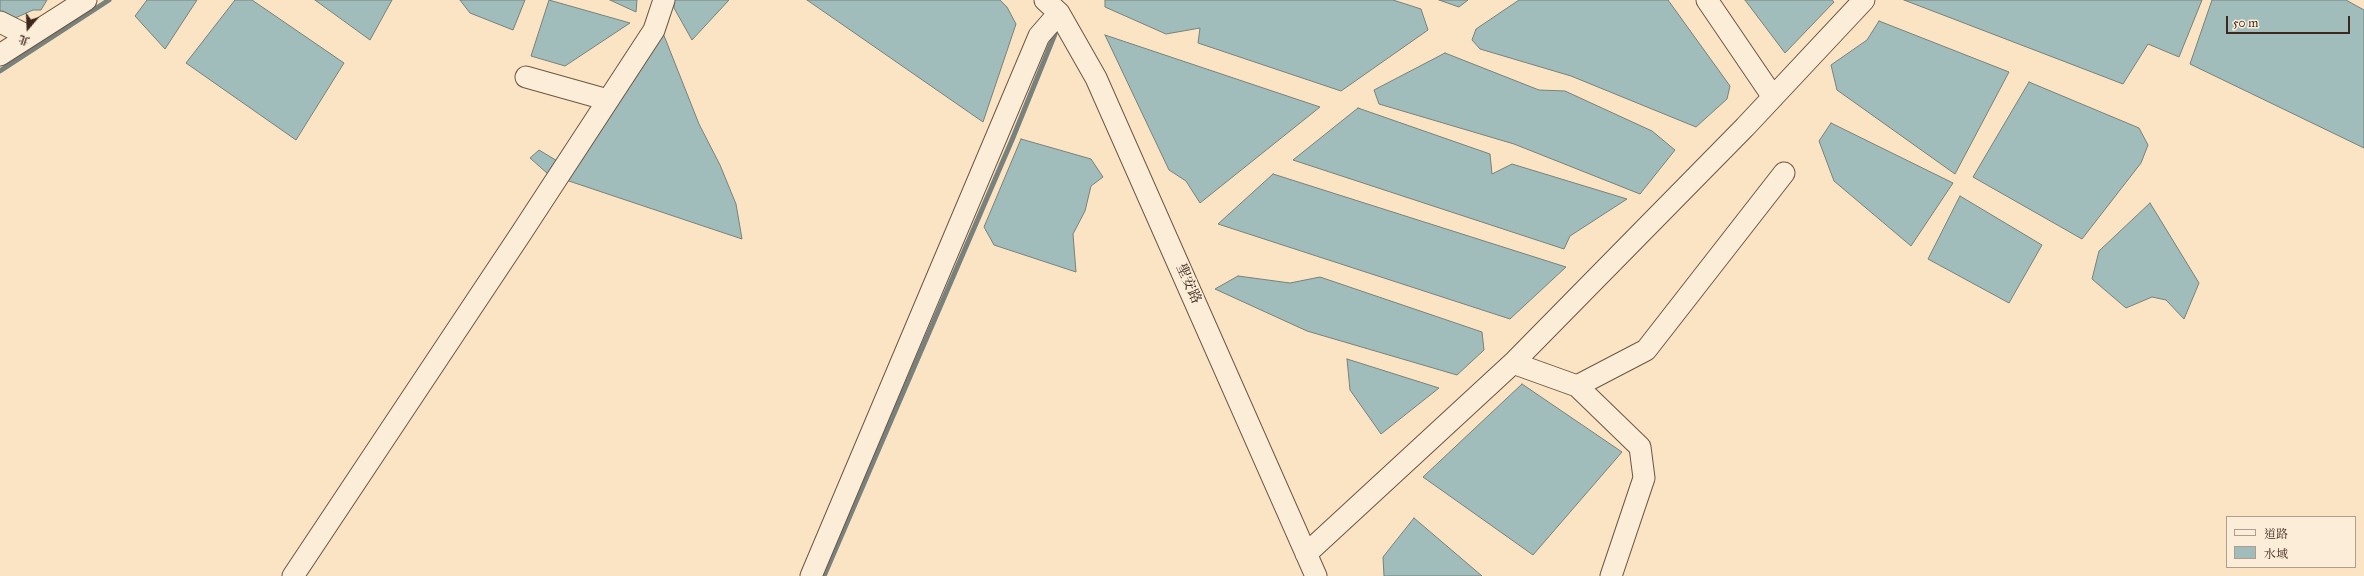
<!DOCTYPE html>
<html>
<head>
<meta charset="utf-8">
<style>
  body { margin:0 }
  #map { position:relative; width:2364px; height:576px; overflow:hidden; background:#fae4c3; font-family:"IM FELL Great Primer","Noto Serif TC",serif }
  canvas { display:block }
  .legend { position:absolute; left:2226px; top:516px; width:130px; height:52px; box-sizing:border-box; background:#fcedd8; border:1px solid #b09d8d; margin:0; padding:5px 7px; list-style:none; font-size:12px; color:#3d261c }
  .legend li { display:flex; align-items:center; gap:8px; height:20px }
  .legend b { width:20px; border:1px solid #b09d8d }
  .north { position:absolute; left:8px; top:8px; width:40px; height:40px; -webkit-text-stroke:3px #fcedd8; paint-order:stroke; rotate:199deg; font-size:11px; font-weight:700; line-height:16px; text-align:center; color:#3d261c }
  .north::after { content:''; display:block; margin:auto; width:14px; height:18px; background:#3d261c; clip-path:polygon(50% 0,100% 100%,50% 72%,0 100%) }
  .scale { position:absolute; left:2226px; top:16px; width:124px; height:18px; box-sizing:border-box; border:2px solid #3d261c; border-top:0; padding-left:5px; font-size:12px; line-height:14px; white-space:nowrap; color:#3d261c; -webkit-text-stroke:3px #fcedd8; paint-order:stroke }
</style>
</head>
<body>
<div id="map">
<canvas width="2364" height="576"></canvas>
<ul class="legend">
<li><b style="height:5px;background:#fcedd8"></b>道路</li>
<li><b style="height:11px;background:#a0bdbb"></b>水域</li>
</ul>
<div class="north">北</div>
<div class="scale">50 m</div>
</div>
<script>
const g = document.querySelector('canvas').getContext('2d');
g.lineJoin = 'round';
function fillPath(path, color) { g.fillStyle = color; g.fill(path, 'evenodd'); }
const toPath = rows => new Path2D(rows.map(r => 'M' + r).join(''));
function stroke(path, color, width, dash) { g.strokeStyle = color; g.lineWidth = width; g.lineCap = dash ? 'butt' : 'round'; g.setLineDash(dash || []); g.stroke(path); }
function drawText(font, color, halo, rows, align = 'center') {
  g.font = font + ' "IM FELL Great Primer","Noto Serif TC",serif'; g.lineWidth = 3; g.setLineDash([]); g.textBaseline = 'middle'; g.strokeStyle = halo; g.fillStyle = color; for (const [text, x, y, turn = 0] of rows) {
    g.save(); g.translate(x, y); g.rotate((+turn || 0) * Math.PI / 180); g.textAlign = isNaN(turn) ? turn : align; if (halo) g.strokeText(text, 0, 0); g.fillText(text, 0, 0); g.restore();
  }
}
const water = toPath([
  [0,0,47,0,41,10,33,10,13,19,0,12,0,0],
  [147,0,197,0,165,49,135,16,147,0],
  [235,0,252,0,344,63,296,140,186,63,235,0],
  [315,0,392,0,370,40,315,0],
  [460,0,525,0,513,30,470,13,460,0],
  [549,0,630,23,565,66,531,56,549,0],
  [610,0,637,0,636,12,610,0],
  [674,0,729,0,692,40,674,8,674,0],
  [807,0,1000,0,1007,7,1016,24,983,122,807,0],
  [1105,0,1393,0,1421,9,1428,30,1341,91,1198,43,1200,28,1166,34,1105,7,1105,0],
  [1439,0,1468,0,1459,7,1439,0],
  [1519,0,1668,0,1730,86,1727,99,1696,127,1571,76,1480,49,1472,40,1476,29,1519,0],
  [1745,0,1832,0,1834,2,1785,53,1745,0],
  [1904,0,2202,0,2179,57,2148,44,2123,84,1904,0],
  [2212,0,2346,0,2364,10,2364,148,2190,64,2212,0],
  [1879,21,2009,72,1955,174,1837,90,1831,65,1867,40,1879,21],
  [661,28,699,124,720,165,736,204,742,239,548,174,530,158,539,150,564,165,661,28],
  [1105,35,1320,107,1200,203,1186,181,1169,170,1105,35],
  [1445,53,1539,90,1565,91,1652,131,1675,150,1640,194,1514,144,1379,104,1374,90,1445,53],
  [2029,82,2139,128,2148,145,2141,163,2082,239,1973,177,2029,82],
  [1358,108,1490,154,1492,174,1512,164,1627,199,1570,236,1564,249,1293,160,1358,108],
  [1831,123,1953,183,1911,246,1834,181,1819,141,1831,123],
  [1021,139,1091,159,1103,177,1091,186,1085,211,1073,234,1076,272,994,245,984,227,1021,139],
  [1273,174,1566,267,1510,319,1218,224,1273,174],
  [1960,196,2042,245,2009,303,1928,259,1960,196],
  [2150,203,2199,283,2184,319,2166,300,2152,297,2126,308,2092,279,2099,251,2150,203],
  [1238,276,1290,283,1320,277,1482,332,1484,350,1457,375,1307,331,1215,289,1238,276],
  [1347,359,1439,388,1381,434,1350,390,1347,359],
  [1522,384,1622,452,1533,555,1423,477,1522,384],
  [1414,518,1482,576,1384,576,1383,557,1414,518]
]);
const stream = toPath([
  [0,71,109,0],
  [824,576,1012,140,1055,34]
]);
const minor = toPath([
  [1045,0,1059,13,1096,78,1316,576],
  [1707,0,1773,97],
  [0,22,28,36],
  [0,55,86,0],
  [526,77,608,100],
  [1513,363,1577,386,1640,447,1644,478,1611,576],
  [1577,386,1646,350,1784,173],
  [1306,554,1513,363,1745,127,1864,0],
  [293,576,520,235,654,30,664,0],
  [811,576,1039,36,1059,13]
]);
const streetNames = [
  ["聖安路",1188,284,66]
];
fillPath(water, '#a0bdbb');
stroke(water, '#78817b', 1);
stroke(stream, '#78817b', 5);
stroke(minor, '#6c5646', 23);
stroke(minor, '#fcedd8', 21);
drawText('14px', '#3d261c', '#fcedd8', streetNames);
</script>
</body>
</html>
